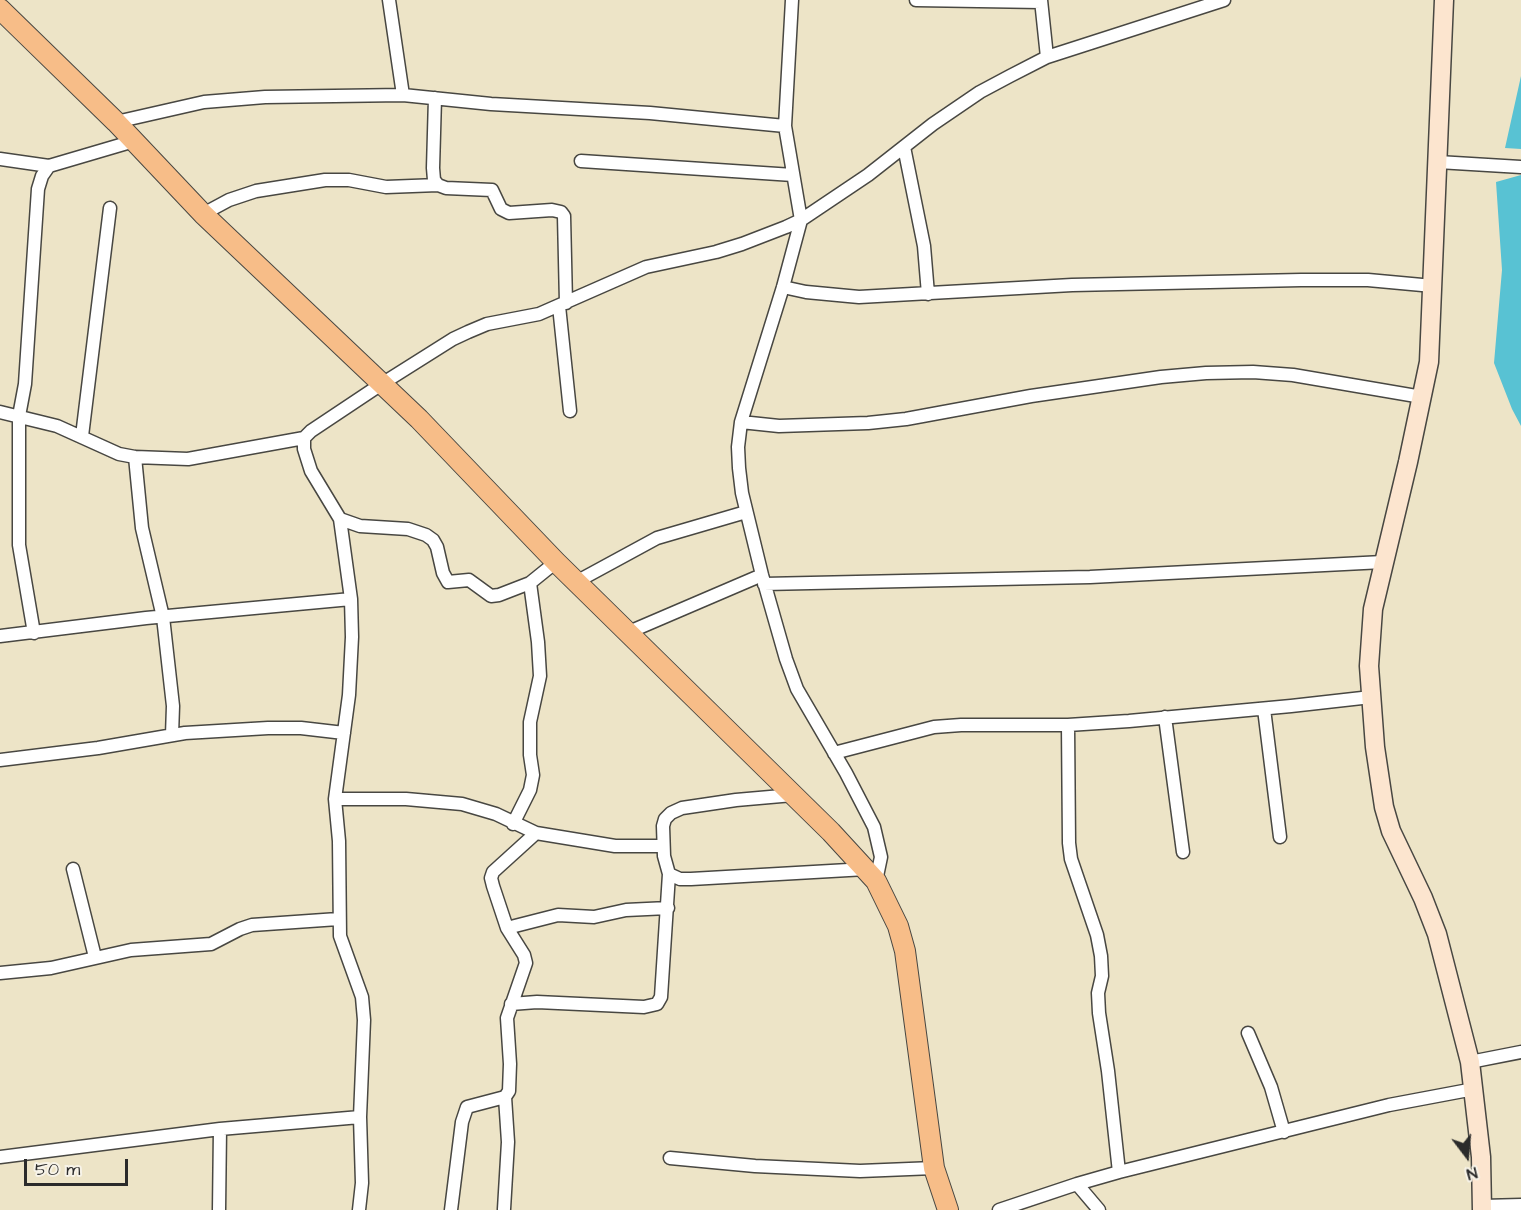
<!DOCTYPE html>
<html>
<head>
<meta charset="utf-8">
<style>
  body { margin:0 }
  #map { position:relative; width:1521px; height:1210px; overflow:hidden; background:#ede4c7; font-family:"Architects Daughter",sans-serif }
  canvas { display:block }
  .north { position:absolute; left:1437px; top:1126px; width:60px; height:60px; -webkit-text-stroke:4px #f7f3e8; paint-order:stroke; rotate:164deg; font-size:16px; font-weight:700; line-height:24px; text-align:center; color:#2b2b2b }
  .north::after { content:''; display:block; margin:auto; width:21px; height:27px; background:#2b2b2b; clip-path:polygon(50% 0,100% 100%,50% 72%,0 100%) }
  .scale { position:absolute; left:24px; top:1159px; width:104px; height:27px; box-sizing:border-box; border:3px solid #2b2b2b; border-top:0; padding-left:8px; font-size:18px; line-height:21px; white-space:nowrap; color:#2b2b2b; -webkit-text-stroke:4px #f7f3e8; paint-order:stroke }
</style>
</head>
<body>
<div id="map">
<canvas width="1521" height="1210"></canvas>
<div class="north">N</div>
<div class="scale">50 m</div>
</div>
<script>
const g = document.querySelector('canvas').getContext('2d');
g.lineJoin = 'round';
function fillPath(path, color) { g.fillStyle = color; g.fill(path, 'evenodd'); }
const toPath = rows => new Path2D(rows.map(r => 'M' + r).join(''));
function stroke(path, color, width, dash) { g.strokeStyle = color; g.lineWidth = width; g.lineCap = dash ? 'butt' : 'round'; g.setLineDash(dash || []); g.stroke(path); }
const water = toPath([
  [1521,76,1521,149,1505,148],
  [1521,175,1521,426,1512,409,1494,363,1502,270,1496,182]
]);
const street = toPath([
  [389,0,403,95],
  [792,0,785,126,801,220,783,287,741,422,738,447,739,468,742,493,762,575,786,659,797,689,846,773,874,827,881,857,876,881],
  [916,0,1041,2],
  [1041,0,1047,57],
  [435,98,433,168,434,180,438,185,446,188,492,190,501,209,509,213,552,210,561,212,564,216,566,303],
  [116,122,204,102,265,97,403,95,491,104,650,113,785,126],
  [904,147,924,246,928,294],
  [0,159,49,166],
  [581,161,793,175],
  [1438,162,1521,167],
  [203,214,229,200,256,191,325,180,349,180,386,187,438,185],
  [783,287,806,292,859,297,1072,285,1301,280,1368,280,1433,286],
  [559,306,570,411],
  [0,412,57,426,119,454,135,457,188,459,304,438],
  [741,422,779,426,868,423,906,419,1031,396,1161,377,1206,373,1253,372,1293,375,1422,397],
  [82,436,110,208],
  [135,457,142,528,163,617,173,706,172,735],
  [340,519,360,526,408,529,426,535,433,540,437,547,443,573,448,582,469,580,491,596,499,595,530,583,556,562],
  [576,582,657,538,746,512],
  [764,584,1090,577,1383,562],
  [629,632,762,575],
  [34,633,19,545,19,416,25,384,38,189,42,176,49,166,134,141],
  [0,636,146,618,351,599],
  [1264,709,1280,837],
  [1165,717,1183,852],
  [1068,725,1069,843,1071,859,1097,935,1101,956,1102,976,1098,993,1099,1013,1108,1071,1119,1172],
  [834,753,934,727,961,725,1068,725,1129,721,1291,706,1371,697],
  [0,760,98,748,185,733,268,728,301,728,344,733],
  [793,795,736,800,682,808,671,813,665,819,663,826,664,856,669,874,680,879,691,879,866,869],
  [335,799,406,799,462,804,496,814,536,833],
  [513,824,530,790,533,775,530,755,530,722,540,676,538,642,530,583],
  [73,869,95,957],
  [507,928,558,915,594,917,626,910,668,908],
  [0,973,51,968,131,950,211,944,240,929,252,925,338,919],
  [511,1004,537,1002,644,1007,657,1004,661,997,669,874],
  [1248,1033,1271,1087,1284,1132],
  [1470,1062,1521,1052],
  [0,1157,220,1129,360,1117],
  [670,1158,755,1166,860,1171,934,1168],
  [1077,1184,1099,1210],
  [1483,1206,1521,1205],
  [504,1209,508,1142,505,1097],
  [219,1210,220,1129],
  [359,1210,362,1183,360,1117,364,1020,362,997,340,936,339,841,335,799,349,695,352,637,351,599,340,519,311,471,304,449,304,438,311,431,380,385,453,339,468,332,487,324,539,314,646,267,716,252,742,244,786,227,801,220,868,175,933,124,980,92,1010,76,1047,57,1224,0],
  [451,1210,462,1122,467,1107,505,1097,509,1091,510,1064,507,1018,526,963,524,955,507,928,493,886,491,878,493,872,536,833,615,846,663,846],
  [999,1210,1077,1184,1119,1172,1389,1105,1474,1089]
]);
const secondary = toPath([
  [1444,0,1429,362,1408,462,1373,609,1369,666,1375,747,1384,807,1391,831,1423,898,1437,934,1470,1062,1481,1157,1482,1210]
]);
const primary = toPath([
  [0,9,116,122,203,214,419,419,556,562,831,832,876,881,898,926,905,951,934,1168,948,1210]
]);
fillPath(water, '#58c2d3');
stroke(street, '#484742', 15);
stroke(secondary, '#484742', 21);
stroke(primary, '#484742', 22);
stroke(street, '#fff', 12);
stroke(secondary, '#fce5cf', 18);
stroke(primary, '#f7bd88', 20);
</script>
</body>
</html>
